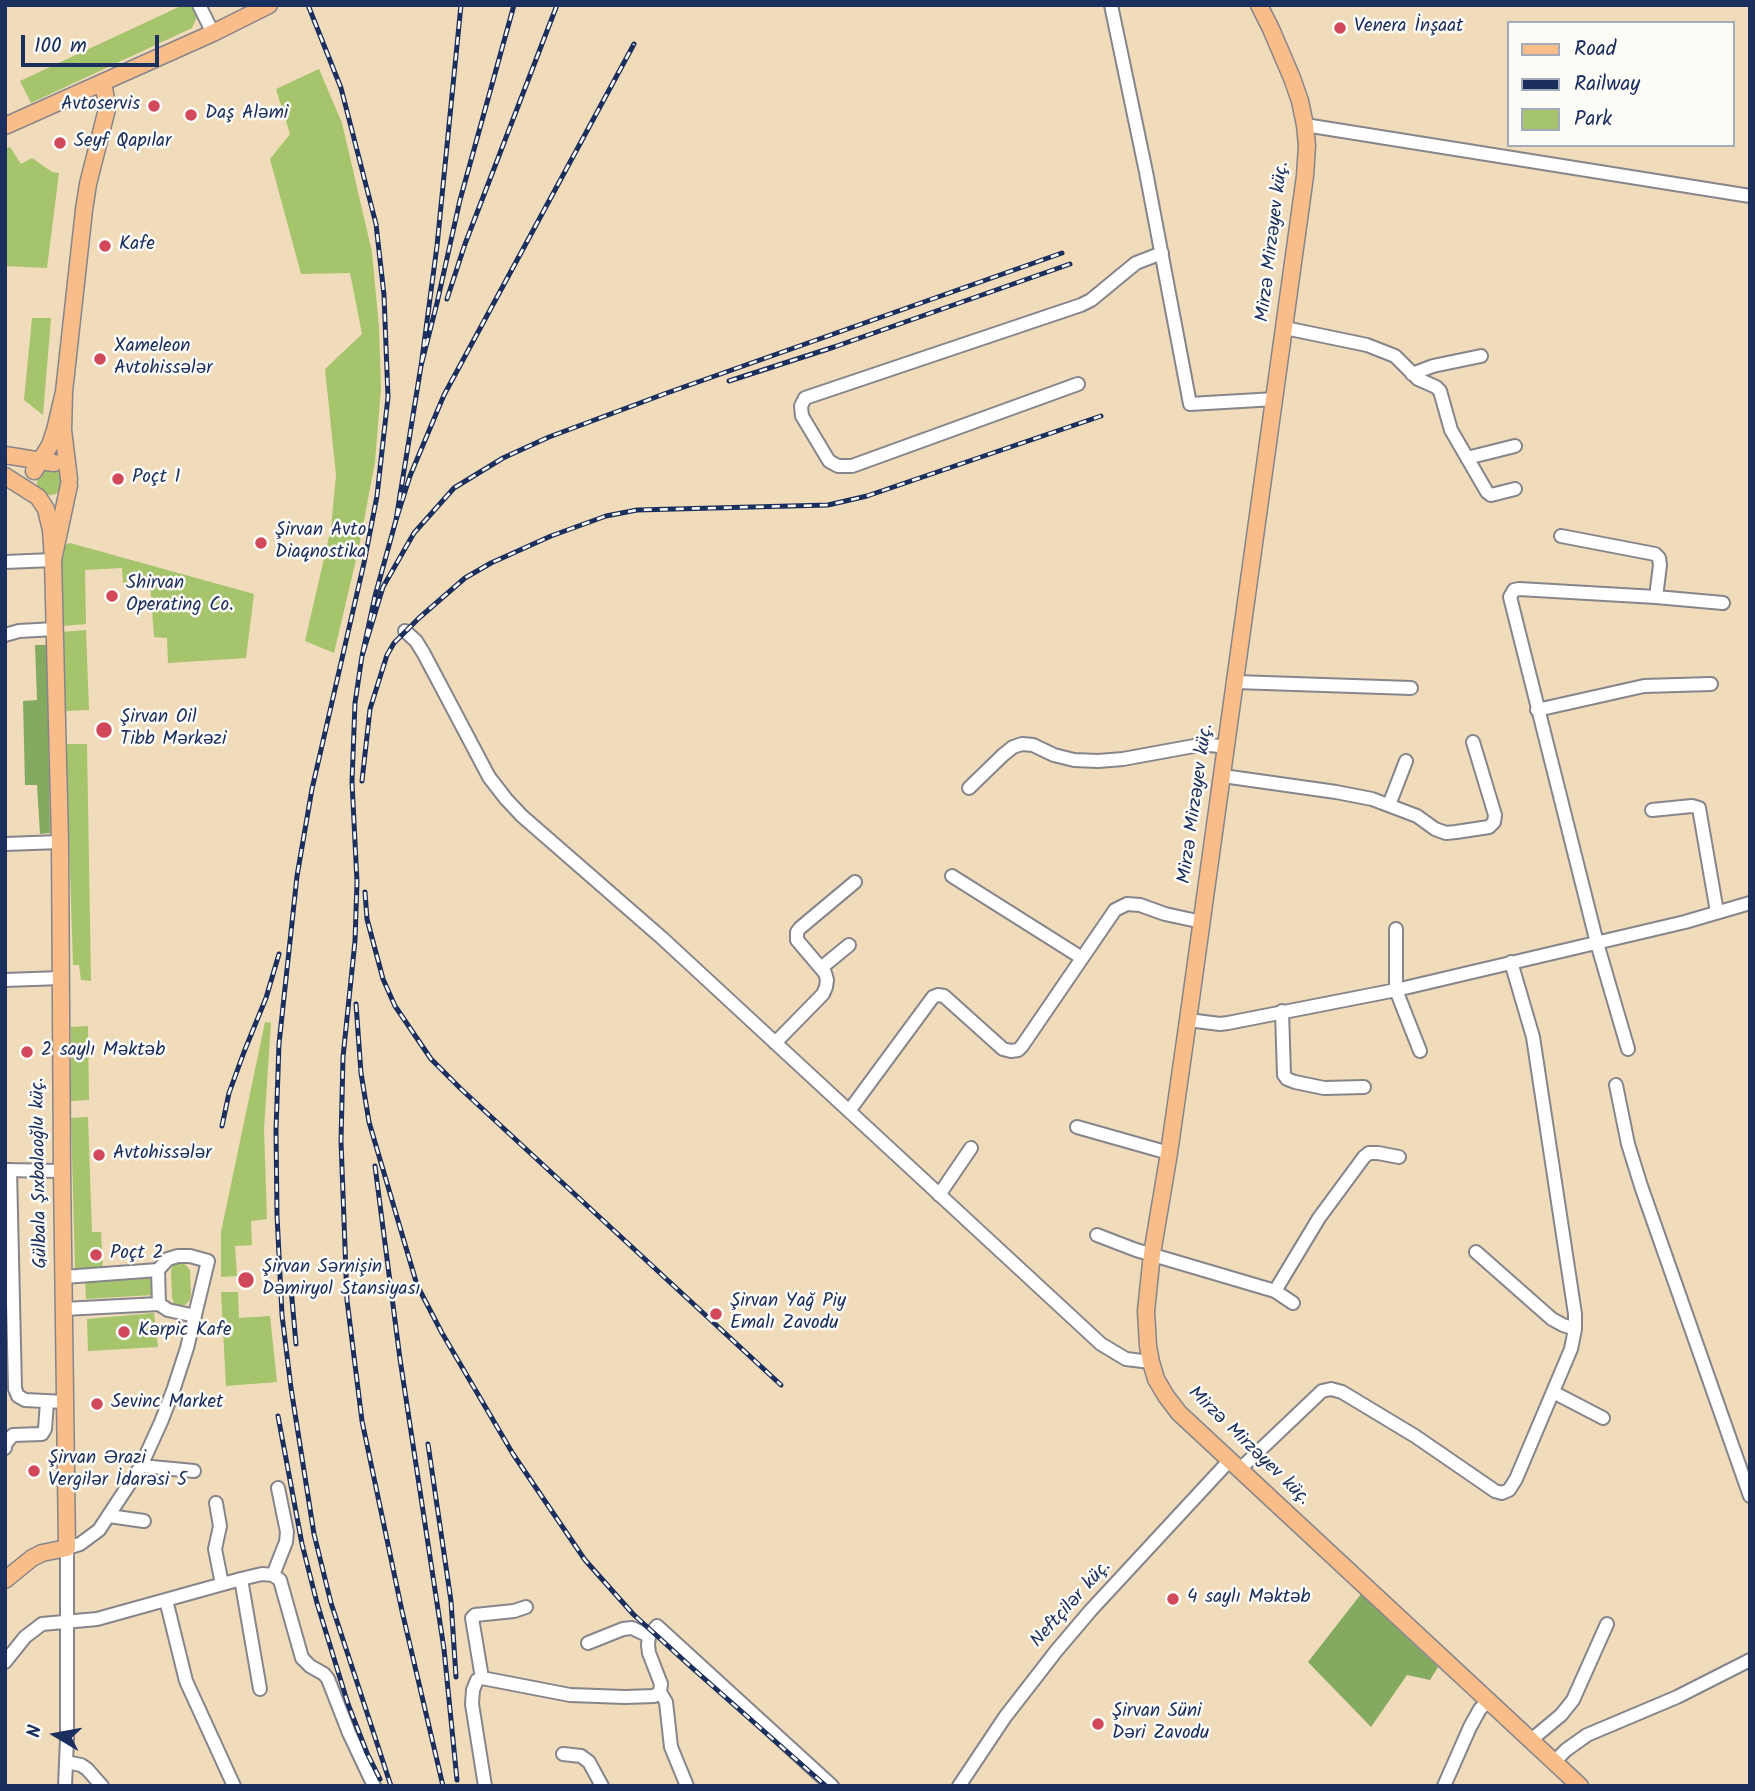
<!DOCTYPE html>
<html>
<head>
<meta charset="utf-8">
<style>
  body { margin:0 }
  #map { position:relative; width:1755px; height:1791px; overflow:hidden; background:#f0dbba; font-family:Kalam,sans-serif }
  canvas { display:block }
  .frame { position:absolute; inset:0; border:7px solid #1b2f5e; pointer-events:none }
  .legend { position:absolute; left:1507px; top:21px; width:228px; height:126px; box-sizing:border-box; background:#fdfcf7; border:2px solid #a3aaba; margin:0; padding:9px 12px; list-style:none; font-size:21px; color:#1b2f5e }
  .legend li { display:flex; align-items:center; gap:14px; height:35px }
  .legend b { width:35px; border:2px solid #a3aaba }
  .north { position:absolute; left:21px; top:1700px; width:70px; height:70px; -webkit-text-stroke:5px #fdfcf7; paint-order:stroke; rotate:280deg; font-size:19px; font-weight:700; line-height:28px; text-align:center; color:#1b2f5e }
  .north::after { content:''; display:block; margin:auto; width:24px; height:32px; background:#1b2f5e; clip-path:polygon(50% 0,100% 100%,50% 72%,0 100%) }
  .scale { position:absolute; left:21px; top:35px; width:138px; height:32px; box-sizing:border-box; border:4px solid #1b2f5e; border-top:0; padding-left:9px; font-size:21px; line-height:24px; white-space:nowrap; color:#1b2f5e; -webkit-text-stroke:5px #fdfcf7; paint-order:stroke }
</style>
</head>
<body>
<div id="map">
<canvas width="1755" height="1791"></canvas>
<div class="frame"></div>
<ul class="legend">
<li><b style="height:9px;background:#f8bd88"></b>Road</li>
<li><b style="height:9px;background:#1b2f5e"></b>Railway</li>
<li><b style="height:19px;background:#a6c46c"></b>Park</li>
</ul>
<div class="north">N</div>
<div class="scale">100 m</div>
</div>
<script>
const g = document.querySelector('canvas').getContext('2d');
g.lineJoin = 'round';
function fillPath(path, color) { g.fillStyle = color; g.fill(path, 'evenodd'); }
const toPath = rows => new Path2D(rows.map(r => 'M' + r).join(''));
function stroke(path, color, width, dash) { g.strokeStyle = color; g.lineWidth = width; g.lineCap = dash ? 'butt' : 'round'; g.setLineDash(dash || []); g.stroke(path); }
function drawText(font, color, halo, rows, align = 'center') {
  g.font = font + ' Kalam,sans-serif'; g.lineWidth = 5; g.setLineDash([]); g.textBaseline = 'middle'; g.strokeStyle = halo; g.fillStyle = color; for (const [text, x, y, turn = 0] of rows) {
    g.save(); g.translate(x, y); g.rotate((+turn || 0) * Math.PI / 180); g.textAlign = isNaN(turn) ? turn : align; if (halo) g.strokeText(text, 0, 0); g.fillText(text, 0, 0); g.restore();
  }
}
const green = toPath([
  [183,5,192,5,197,17,192,28,31,103,20,81],
  [319,69,342,123,372,252,379,327,381,388,375,462,359,547,334,653,305,641,331,528,336,475,325,369,362,334,350,273,301,274,270,159,290,134,276,89],
  [10,147,21,164,32,158,52,172,59,173,47,268,5,266,5,149],
  [32,318,51,318,43,415,24,400],
  '37 482a13 13 0 1 1 26 0a13 13 0 1 1-26 0Z',
  [70,543,254,594,246,658,168,663,167,638,154,637,150,582,123,583,122,568,85,570,86,624,62,626,59,565,64,545],
  [86,630,89,710,66,711,62,632],
  [66,744,87,744,91,981,81,980,79,965,73,965],
  [265,1022,271,1023,264,1129,267,1219,251,1221,252,1245,235,1246,237,1276,221,1277,221,1232],
  [88,1026,89,1100,71,1101,71,1027],
  [88,1117,92,1232,101,1232,103,1268,75,1269,71,1118],
  [178,1262,183,1262,190,1270,191,1293,190,1300,185,1305,179,1306,174,1303,172,1298,171,1271,173,1265],
  [150,1277,152,1295,86,1299,85,1280],
  [221,1292,238,1292,239,1318,270,1316,277,1382,226,1386],
  [154,1313,158,1347,88,1351,87,1319]
]);
const forest = toPath([
  [35,645,47,645,50,833,40,834,37,785,25,785,23,701,37,700],
  [1361,1594,1438,1667,1430,1680,1407,1675,1371,1727,1308,1662]
]);
const minor = toPath([
  [199,5,213,33],
  [1111,5,1146,172,1190,404,1275,399],
  [1305,125,1750,196],
  [1285,328,1367,345,1395,356,1418,379,1436,387,1440,391,1451,430,1487,492,1491,495,1515,489],
  [1412,374,1433,366,1481,356],
  [1078,384,852,466,838,466,829,461,802,416,801,406,805,398,1081,305,1091,300,1136,263,1162,253],
  [1467,458,1515,446],
  [1561,536,1655,554,1659,558,1660,565,1656,597],
  [5,562,53,560],
  [405,631,416,641,424,654,489,777,506,799,522,816,662,938,1101,1344,1126,1359,1151,1362],
  [5,635,19,631,55,629],
  [1236,682,1411,688],
  [1537,710,1644,686,1711,684],
  [1223,776,1336,792,1372,799,1417,816,1435,829,1446,833,1456,832,1489,827,1494,822,1495,815,1473,742],
  [969,788,1003,755,1013,747,1022,744,1033,745,1054,755,1074,760,1098,761,1123,759,1194,746,1210,745,1227,747],
  [1389,805,1406,761],
  [1652,810,1692,806,1699,808,1717,912],
  [5,844,60,842],
  [952,876,1082,958],
  [1396,929,1396,990,1420,1051],
  [821,968,849,945],
  [5,980,61,978],
  [1282,1011,1284,1075,1287,1079,1295,1082,1324,1088,1364,1087],
  [1188,1020,1220,1024,1228,1023,1396,990,1685,922,1750,903],
  [775,1043,823,994,826,987,827,980,825,973,797,940,797,932,800,928,855,882],
  [1628,1049,1597,943,1510,597,1514,590,1519,589,1656,597,1723,603],
  [1616,1085,1628,1144,1641,1186,1750,1496],
  [849,1111,933,997,938,995,944,996,1003,1049,1011,1051,1018,1050,1022,1046,1115,910,1127,904,1140,905,1165,914,1202,922],
  [1077,1127,1169,1153],
  [5,1170,62,1171],
  [10,1170,15,1389,18,1396,25,1400,65,1402],
  [939,1195,971,1148],
  [1097,1235,1136,1250,1275,1291,1319,1218,1364,1157,1369,1153,1378,1153,1399,1157],
  [1476,1252,1552,1319,1563,1325,1575,1329],
  [158,1270,159,1304],
  [64,1277,158,1270,168,1259,178,1256,190,1256,208,1261,187,1348,173,1391,161,1422,141,1466,99,1530,80,1544,67,1548,67,1739,65,1786],
  [1275,1291,1293,1303],
  [64,1309,159,1304,168,1310,195,1316],
  [1553,1392,1603,1418],
  [5,1448,6,1443,13,1435,42,1434,45,1429,47,1402],
  [141,1466,194,1471],
  [1239,1470,1322,1391,1331,1389,1342,1392,1415,1436,1495,1491,1502,1493,1509,1490,1516,1479,1571,1349,1575,1329,1575,1314,1533,1037,1511,962],
  [216,1503,220,1526,215,1549,222,1584],
  [109,1516,144,1521],
  [273,1575,286,1542,287,1532,278,1488],
  [241,1579,260,1689],
  [166,1600,186,1681,234,1786],
  [588,1643,623,1629,632,1628,649,1636],
  [5,1662,25,1637,42,1624,97,1619,241,1579,262,1574,273,1575,280,1580,302,1658,310,1666,324,1674,328,1679,349,1733,374,1786],
  [482,1678,472,1618,475,1615,514,1611,526,1607],
  [660,1692,666,1702,671,1747,687,1786],
  [1531,1740,1561,1715,1573,1700,1607,1624],
  [563,1754,581,1756,589,1762,602,1786],
  [66,1762,81,1765,87,1769,102,1786],
  [1554,1762,1566,1750,1587,1735,1677,1697,1750,1660],
  [485,1786,472,1704,473,1690,477,1680,482,1678,570,1695,625,1697,654,1696,660,1692,661,1684,649,1653,648,1645,649,1636,657,1626,832,1786],
  [959,1786,1005,1717,1057,1650,1091,1610,1229,1461],
  [1444,1786,1470,1727,1480,1709,1489,1700]
]);
const major = toPath([
  [1259,5,1271,29,1292,78,1300,101,1305,125,1307,146,1305,176,1188,1020,1169,1153,1152,1254,1146,1311,1148,1346,1151,1362,1156,1379,1166,1396,1179,1413,1580,1786],
  [5,126,213,33,269,5],
  [64,392,84,210,88,184,107,109,106,99,103,83],
  [5,455,54,463],
  [34,471,50,445,55,430,64,392,63,430,69,479],
  [5,476,38,497,46,509,51,530,53,560,69,485],
  [5,1580,32,1558,42,1553,67,1548,62,1171,60,842,53,560]
]);
const rail = toPath([
  [308,5,341,88,376,224,384,295,388,397,377,496,364,563,312,789,297,876,279,1044,276,1130,277,1215,282,1315,291,1388,314,1534,331,1603,391,1786],
  [461,5,437,246,421,366,437,303,460,200,514,5],
  [447,299,465,244,557,5],
  [421,366,396,520,410,476,444,395,634,44],
  [729,381,834,347,1070,264],
  [396,520,375,596,362,656,383,587,414,533,454,488,503,458,549,437,664,394,1062,253],
  [362,656,355,703,352,782,357,882,355,941,343,1057,341,1141,347,1300,362,1421,402,1611,443,1786],
  [362,781,370,709,387,655,394,643,419,618,465,578,491,563,551,536,606,516,637,510,828,505,867,496,1101,416],
  [365,892,367,919,383,979,395,1006,431,1059,461,1089,781,1385],
  [356,1004,361,1073,369,1122,417,1285,442,1333,513,1454,585,1560,633,1614,690,1666,826,1786],
  [222,1126,229,1093,244,1052,266,998,279,954],
  [375,1166,400,1359,444,1649,457,1780],
  [291,1288,296,1344],
  [278,1416,302,1544,317,1603,348,1704,367,1753,380,1779],
  [428,1444,451,1601,456,1677]
]);
const markers = [
  [1340,28,7,"#d1495b"],
  [154,106,7,"#d1495b"],
  [191,115,7,"#d1495b"],
  [60,143,7,"#d1495b"],
  [105,246,7,"#d1495b"],
  [100,359,7,"#d1495b"],
  [118,479,7,"#d1495b"],
  [261,543,7,"#d1495b"],
  [112,596,7,"#d1495b"],
  [104,730,9,"#d1495b"],
  [27,1052,7,"#d1495b"],
  [99,1155,7,"#d1495b"],
  [96,1255,7,"#d1495b"],
  [246,1280,9,"#d1495b"],
  [716,1314,7,"#d1495b"],
  [124,1332,7,"#d1495b"],
  [97,1404,7,"#d1495b"],
  [34,1471,7,"#d1495b"],
  [1173,1599,7,"#d1495b"],
  [1098,1724,7,"#d1495b"]
];
const poiNames = [
  ["Venera İnşaat",1354,28],
  ["Avtoservis",140,106,"right"],
  ["Daş Aləmi",205,115],
  ["Seyf Qapılar",74,143],
  ["Kafe",119,246],
  ["Xameleon",114,348],
  ["Avtohissələr",114,370],
  ["Poçt 1",132,479],
  ["Şirvan Avto",275,532],
  ["Diaqnostika",275,554],
  ["Shirvan",126,585],
  ["Operating Co.",126,607],
  ["Şirvan Oil",120,719],
  ["Tibb Mərkəzi",120,741],
  ["2 saylı Məktəb",41,1052],
  ["Avtohissələr",113,1155],
  ["Poçt 2",110,1255],
  ["Şirvan Sərnişin",262,1269],
  ["Dəmiryol Stansiyası",262,1291],
  ["Şirvan Yağ Piy",730,1303],
  ["Emalı Zavodu",730,1325],
  ["Kərpic Kafe",138,1332],
  ["Sevinc Market",111,1404],
  ["Şirvan Ərazi",48,1460],
  ["Vergilər İdarəsi 5",48,1482],
  ["4 saylı Məktəb",1187,1599],
  ["Şirvan Süni",1112,1713],
  ["Dəri Zavodu",1112,1735]
];
const streetNames = [
  ["Mirzə Mirzəyev küç.",1274,242,-83],
  ["Mirzə Mirzəyev küç.",1197,804,-82],
  ["Gülbala Şıxbalaoğlu küç.",41,1173,-91],
  ["Mirzə Mirzəyev küç.",1248,1447,44],
  ["Neftçilər küç.",1072,1605,-48]
];
fillPath(green, '#a6c46c');
fillPath(forest, '#84aa60');
stroke(minor, '#86858c', 16);
stroke(major, '#86858c', 19);
stroke(minor, '#fff', 12);
stroke(major, '#f8bd88', 16);
stroke(rail, '#1b2f5e', 5);
stroke(rail, '#fdfcf7', 2.5, [8]);
for (const [x, y, r, color] of markers) { const dot = new Path2D(); dot.arc(x, y, r, 0, 2 * Math.PI); g.fillStyle = color; g.fill(dot); stroke(dot, '#fdfcf7', 2.5); }
drawText('19px', '#1b2f5e', '#fdfcf7', poiNames, 'left');
drawText('19px', '#1b2f5e', '#fdfcf7', streetNames);
</script>
</body>
</html>
